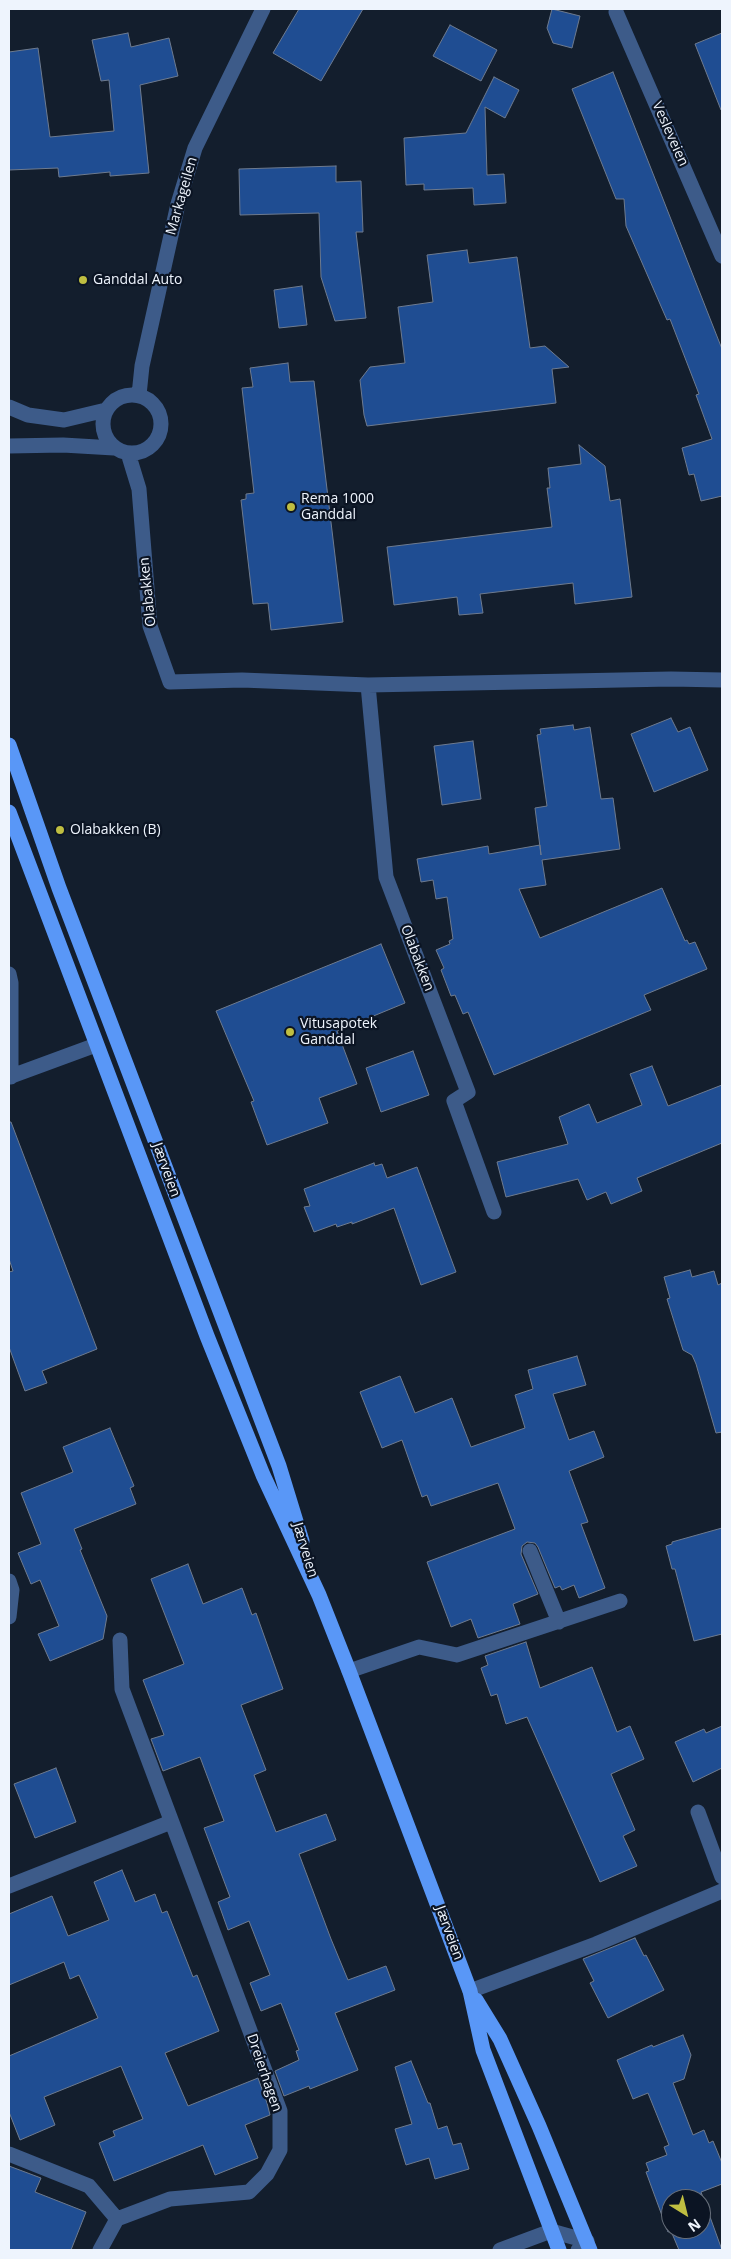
<!DOCTYPE html>
<html>
<head>
<meta charset="utf-8">
<style>
  body { margin:0 }
  #map { position:relative; width:731px; height:2259px; overflow:hidden; background:#131e2d; font-family:"Open Sans",sans-serif }
  canvas { display:block }
  .frame { position:absolute; inset:0; border:10px solid #eef4fd; pointer-events:none }
  .north { position:absolute; left:661px; top:2189px; width:50px; height:50px; box-sizing:border-box; background:#0b1423; border:1px solid #666e7a; border-radius:50%; rotate:144deg; font-size:14px; font-weight:700; line-height:20px; text-align:center; color:#eef4fd }
  .north::after { content:''; display:block; margin:auto; width:18px; height:22px; background:#bfbe41; clip-path:polygon(50% 0,100% 100%,50% 72%,0 100%) }
</style>
</head>
<body>
<div id="map">
<canvas width="731" height="2259"></canvas>
<div class="frame"></div>
<div class="north">N</div>
</div>
<script>
const g = document.querySelector('canvas').getContext('2d');
g.lineJoin = 'round';
function fillPath(path, color) { g.fillStyle = color; g.fill(path, 'evenodd'); }
const toPath = rows => new Path2D(rows.map(r => 'M' + r).join(''));
function stroke(path, color, width, dash) { g.strokeStyle = color; g.lineWidth = width; g.lineCap = dash ? 'butt' : 'round'; g.setLineDash(dash || []); g.stroke(path); }
function drawText(font, color, halo, rows, align = 'center') {
  g.font = font + ' "Open Sans",sans-serif'; g.lineWidth = 4.5; g.setLineDash([]); g.textBaseline = 'middle'; g.strokeStyle = halo; g.fillStyle = color; for (const [text, x, y, turn = 0] of rows) {
    g.save(); g.translate(x, y); g.rotate((+turn || 0) * Math.PI / 180); g.textAlign = isNaN(turn) ? turn : align; if (halo) g.strokeText(text, 0, 0); g.fillText(text, 0, 0); g.restore();
  }
}
const building = toPath([
  [299,9,363,9,321,81,273,53,299,9],
  [552,9,580,16,572,48,553,43,547,28,552,9],
  [450,25,497,50,481,81,433,56,450,25],
  [128,33,131,47,169,38,178,76,140,85,149,173,110,176,110,172,59,177,58,168,9,170,9,52,38,48,50,137,114,131,109,80,101,81,92,40,128,33],
  [722,33,722,110,721,110,695,44,722,33],
  [613,72,722,349,722,496,701,501,694,474,689,475,682,448,712,439,696,395,699,394,670,319,667,320,626,226,624,199,616,199,572,89,613,72],
  [494,77,519,90,505,118,485,107,487,175,504,174,506,203,474,205,473,188,424,190,424,184,406,185,404,138,466,133,494,77],
  [336,166,336,182,361,181,363,232,356,232,366,318,335,321,321,277,319,213,240,215,239,169,336,166],
  [467,250,469,263,517,257,530,348,545,346,569,367,552,369,556,403,367,426,364,415,360,380,370,367,405,363,398,307,433,302,427,255,467,250],
  [302,286,307,325,279,328,274,290,302,286],
  [288,363,290,382,314,381,343,622,271,630,268,603,253,604,241,500,246,499,246,494,254,493,242,388,253,387,250,368,288,363],
  [579,445,605,466,610,501,620,499,632,597,575,604,573,583,480,594,483,613,459,615,457,597,394,605,387,547,552,527,547,488,550,488,548,468,581,464,579,445],
  [671,718,678,732,690,727,708,770,654,792,631,734,671,718],
  [573,725,574,730,590,727,601,799,613,798,620,849,542,860,546,885,519,889,540,938,662,888,685,941,687,940,689,944,695,942,707,969,644,995,651,1010,494,1075,468,1012,463,1014,455,995,451,996,441,970,444,968,436,950,450,944,449,941,453,939,447,897,436,899,433,880,421,882,417,859,488,846,489,854,540,845,541,855,535,808,547,806,537,735,541,734,540,729,573,725],
  [473,741,481,799,442,805,434,746,473,741],
  [381,944,405,1003,337,1031,357,1084,319,1098,328,1123,267,1145,251,1102,254,1101,216,1011,381,944],
  [413,1051,429,1095,381,1112,366,1068,413,1051],
  [652,1066,668,1106,722,1085,722,1143,637,1178,642,1191,611,1204,606,1192,587,1200,578,1179,506,1197,497,1162,568,1144,559,1117,589,1104,597,1123,642,1105,630,1074,652,1066],
  [9,1122,11,1122,97,1349,42,1371,47,1383,25,1391,9,1347,9,1272,13,1271,9,1259,9,1122],
  [374,1163,375,1166,382,1164,387,1178,417,1167,456,1272,421,1285,394,1208,352,1224,352,1222,337,1227,336,1224,314,1232,304,1207,310,1206,304,1189,374,1163],
  [690,1270,692,1277,714,1271,718,1285,722,1283,722,1432,716,1433,696,1364,692,1355,683,1350,667,1299,670,1298,664,1277,690,1270],
  [577,1356,586,1385,553,1394,569,1440,594,1431,604,1457,569,1471,588,1522,581,1524,605,1588,579,1598,574,1585,562,1590,560,1586,555,1588,538,1547,535,1543,527,1542,522,1546,521,1554,538,1594,513,1604,520,1624,478,1638,471,1619,451,1627,427,1562,515,1529,498,1483,431,1506,427,1495,422,1497,402,1440,382,1448,360,1392,400,1376,415,1413,452,1398,471,1447,525,1428,515,1395,533,1389,528,1370,577,1356],
  [110,1428,134,1486,130,1488,136,1504,74,1529,82,1549,80,1550,107,1616,103,1639,50,1661,38,1634,59,1626,40,1580,31,1584,18,1553,41,1544,21,1493,73,1472,63,1447,110,1428],
  [722,1528,722,1634,694,1641,675,1569,672,1569,666,1546,672,1544,672,1542,722,1528],
  [188,1564,203,1604,242,1588,252,1615,256,1613,283,1689,241,1705,266,1770,254,1775,276,1832,326,1814,336,1840,299,1854,331,1939,348,1980,386,1966,395,1990,335,2013,358,2070,310,2089,309,2086,284,2096,275,2071,299,2060,296,2051,299,2050,281,2003,261,2011,250,1983,270,1975,249,1921,228,1930,218,1902,230,1897,204,1828,224,1821,200,1757,163,1771,151,1739,164,1735,143,1680,184,1664,151,1579,188,1564],
  [526,1642,540,1688,592,1667,617,1732,630,1726,644,1759,611,1774,635,1830,623,1836,637,1866,600,1882,527,1717,506,1724,497,1694,491,1696,481,1668,488,1665,485,1656,526,1642],
  [722,1726,722,1768,693,1782,675,1742,704,1729,706,1733,722,1726],
  [56,1768,76,1822,35,1838,14,1784,56,1768],
  [122,1870,135,1902,155,1894,162,1913,167,1911,193,1977,197,1975,219,2031,165,2053,188,2106,258,2078,267,2103,270,2115,245,2125,258,2158,215,2175,203,2145,114,2181,99,2143,115,2136,113,2131,143,2119,121,2066,44,2097,55,2125,20,2140,9,2112,9,2056,98,2018,79,1975,70,1979,64,1962,9,1985,9,1914,52,1896,68,1936,109,1920,94,1882,122,1870],
  [635,1938,644,1956,646,1955,664,1990,608,2018,590,1983,594,1981,583,1959,635,1938],
  [683,2035,691,2055,684,2079,673,2083,693,2135,704,2130,709,2143,713,2141,722,2163,722,2184,701,2192,722,2250,679,2250,671,2231,668,2232,646,2172,649,2171,646,2163,667,2155,664,2147,669,2145,648,2093,633,2099,617,2060,652,2045,653,2047,683,2035],
  [671,2199,701,2199,701,2229,671,2229,671,2199],
  [411,2061,428,2103,430,2103,438,2129,447,2126,453,2145,461,2143,469,2169,435,2179,429,2158,406,2165,395,2129,412,2124,395,2067,411,2061],
  [9,2166,41,2178,35,2192,86,2212,71,2250,9,2250,9,2166]
]);
const street = toPath([
  [616,12,722,256],
  '103 424a29 29 0 1 1 58 0a29 29 0 1 1-58 0Z',
  [139,395,142,366,178,204,195,148,263,9],
  [9,407,28,415,64,420,106,410],
  [9,446,63,445,114,448],
  [128,453,139,489,150,626,170,682,242,680,368,685,671,679,722,680],
  [368,685,386,877,468,1092,454,1101,494,1212],
  [9,974,11,983,11,1077],
  [9,1077,96,1045],
  [530,1551,559,1622],
  [9,1581,12,1590,9,1617],
  [349,1671,419,1647,457,1655,620,1601],
  [698,1812,722,1877],
  [9,1886,171,1822],
  [470,1991,596,1944,722,1891],
  [9,2154,89,2186,117,2219],
  [100,2250,117,2219,170,2199,249,2192,267,2174,280,2150,280,2111,122,1689,120,1640],
  [500,2250,551,2231,587,2241,578,2250]
]);
const primary = toPath([
  [9,745,59,888,279,1466,302,1541],
  [9,812,207,1336,263,1475,319,1595,349,1671,470,1991,483,2050,559,2250],
  [476,2000,500,2039,539,2126,590,2250]
]);
const markers = [
  [83,280,5,"#bfbe41"],
  [291,507,5,"#bfbe41"],
  [60,830,5,"#bfbe41"],
  [290,1032,5,"#bfbe41"]
];
const streetNames = [
  ["Vesleveien",670,134,66],
  ["Markageilen",182,196,-74],
  ["Olabakken",148,592,-96],
  ["Olabakken",417,958,69],
  ["Jærveien",166,1170,70],
  ["Jærveien",305,1550,73],
  ["Jærveien",449,1933,70],
  ["Dreierhagen",264,2073,71]
];
const poiNames = [
  ["Ganddal Auto",93,280],
  ["Rema 1000",301,499],
  ["Ganddal",301,515],
  ["Olabakken (B)",70,830],
  ["Vitusapotek",300,1024],
  ["Ganddal",300,1040]
];
fillPath(building, '#1f4d92');
stroke(building, '#6e7b8f', 1);
stroke(street, '#3d5b89', 15);
stroke(primary, '#5997f7', 15);
for (const [x, y, r, color] of markers) { const dot = new Path2D(); dot.arc(x, y, r, 0, 2 * Math.PI); g.fillStyle = color; g.fill(dot); stroke(dot, '#0b1423', 2); }
drawText('14px', '#eef4fd', '#0b1423', streetNames);
drawText('14px', '#eef4fd', '#0b1423', poiNames, 'left');
</script>
</body>
</html>
